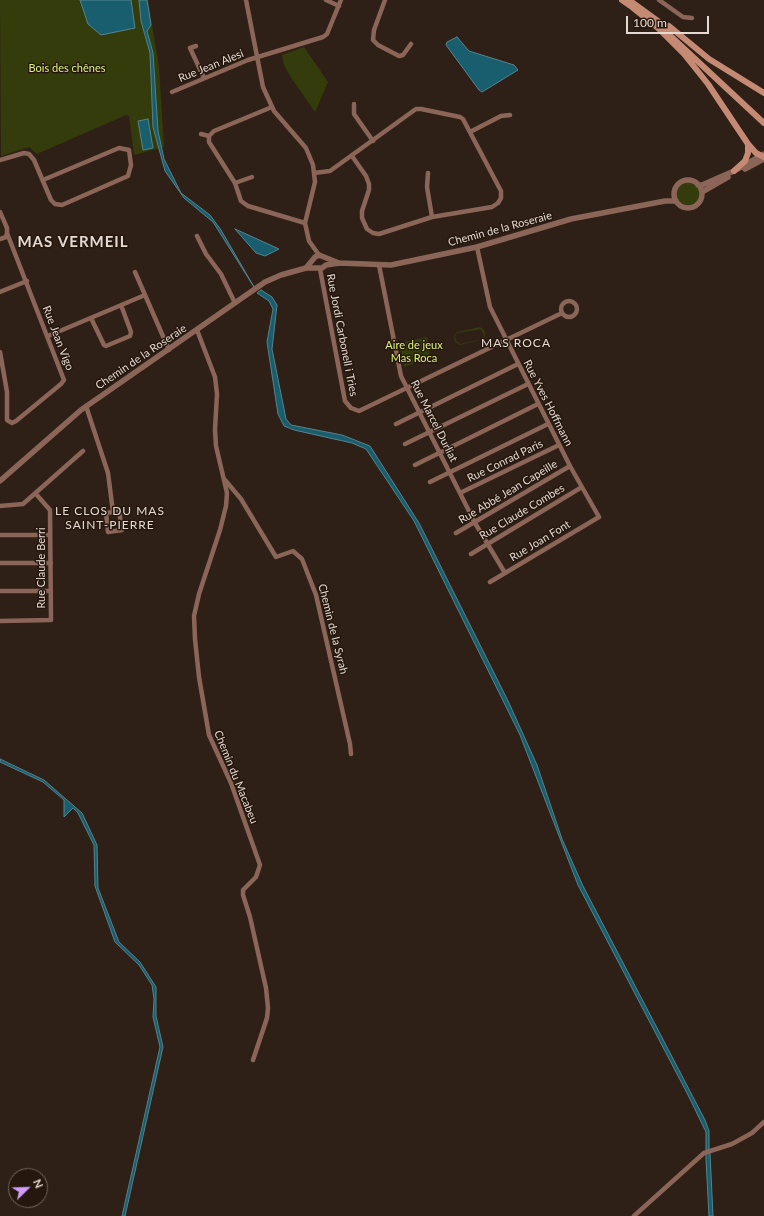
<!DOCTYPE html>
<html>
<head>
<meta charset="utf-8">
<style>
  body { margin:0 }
  #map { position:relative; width:764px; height:1216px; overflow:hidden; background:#2f2017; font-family:Lato,sans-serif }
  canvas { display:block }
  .north { position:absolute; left:8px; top:1168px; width:40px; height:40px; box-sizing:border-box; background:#25170d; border:1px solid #71655c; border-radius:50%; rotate:67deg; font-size:11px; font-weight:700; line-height:16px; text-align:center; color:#e4dad3 }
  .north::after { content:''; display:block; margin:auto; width:14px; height:18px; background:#d09dfe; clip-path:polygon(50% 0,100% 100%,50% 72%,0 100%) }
  .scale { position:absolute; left:626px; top:16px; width:83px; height:18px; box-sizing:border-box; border:2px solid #e4dad3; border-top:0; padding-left:5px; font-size:12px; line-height:14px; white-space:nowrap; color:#e4dad3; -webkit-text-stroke:3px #25170d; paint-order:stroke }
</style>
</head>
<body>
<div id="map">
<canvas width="764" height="1216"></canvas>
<div class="north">N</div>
<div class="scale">100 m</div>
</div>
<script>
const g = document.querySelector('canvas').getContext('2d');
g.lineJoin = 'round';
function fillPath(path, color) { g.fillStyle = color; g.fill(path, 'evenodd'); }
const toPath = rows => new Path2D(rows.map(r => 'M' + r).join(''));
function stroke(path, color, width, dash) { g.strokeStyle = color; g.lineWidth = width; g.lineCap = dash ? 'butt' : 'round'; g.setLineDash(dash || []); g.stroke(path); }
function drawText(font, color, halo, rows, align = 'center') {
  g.font = font + ' Lato,sans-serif'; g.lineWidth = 3; g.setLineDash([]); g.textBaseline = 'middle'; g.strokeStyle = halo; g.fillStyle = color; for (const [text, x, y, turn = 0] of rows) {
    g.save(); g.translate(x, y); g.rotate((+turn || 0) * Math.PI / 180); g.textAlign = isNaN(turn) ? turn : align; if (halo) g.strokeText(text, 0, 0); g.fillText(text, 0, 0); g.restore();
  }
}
const green = toPath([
  [0,0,148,0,159,67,164,147,134,155,129,116,126,115,37,154,29,147,1,156],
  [304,47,328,82,315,112,290,76,284,65,282,55],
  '674 194a14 14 0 1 1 28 0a14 14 0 1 1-28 0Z',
  [480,327,484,330,485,336,483,339,460,345,455,342,454,336,457,332],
  [481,329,484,336,482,339,460,344,456,341,455,336,457,333],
  [427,337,430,358,404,367,399,343]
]);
const water = toPath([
  [80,0,131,0,135,28,101,35,88,24,80,0],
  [139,0,147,0,151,25,147,31,153,53,158,131,164,159,181,193,210,215,221,230,254,287,213,222,184,198,165,171,153,127,150,53,141,21,139,0],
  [457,37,469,51,514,65,518,70,482,92,479,90,446,45,447,42,457,37],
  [148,119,153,148,143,150,138,121,148,119],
  [235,229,279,249,265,256,256,253,235,229],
  [261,290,272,297,277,305,272,349,286,419,291,425,342,435,370,446,419,523,509,703,537,765,562,839,583,886,705,1120,709,1131,709,1149,706,1151,706,1132,688,1095,578,885,520,735,414,521,366,449,352,443,294,430,284,426,278,414,267,342,273,309,269,301,257,293,261,290],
  [0,759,44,780,82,813,97,845,98,888,119,942,140,962,156,987,156,1016,163,1047,125,1216,122,1216,160,1047,153,1017,154,999,152,985,139,965,115,942,95,886,94,845,78,813,73,808,64,817,64,800,43,782,0,762,0,759],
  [710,1153,713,1216,709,1216,706,1159,706,1154,710,1153]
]);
const minor = toPath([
  [246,0,263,87,274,111,306,148,313,165,315,182,305,223,309,241,319,255],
  [326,0,339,6],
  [385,0,374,30,373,40,378,45,399,56,403,55,411,44],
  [659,0,683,17,692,18],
  [196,46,190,48,204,78],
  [172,92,248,60,323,37,327,34,341,0],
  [354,104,354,114,373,141],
  [272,107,214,131,209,136,209,142,235,183,241,201,248,206,305,223],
  [470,132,501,116,510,115],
  [201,134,209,136],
  [0,160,24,153,29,154,34,160,51,200,55,204,62,205,128,176,131,165,129,150,119,148,43,180],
  [314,173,330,171,409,114,416,109,421,109,460,117,463,119,501,191,501,198,498,203,492,207,432,217,379,234,373,233,367,229,362,218,362,211,369,190,369,184,366,176,352,156],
  [428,173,427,187,432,217],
  [235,183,252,177],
  [0,212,7,228,7,233,6,237,0,239],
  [197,236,206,254,221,274,235,303],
  [477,247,490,307,570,466,599,517,490,582],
  [379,265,401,376,475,523,505,573],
  [320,269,345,401,351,408,359,411,562,313],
  [135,272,169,350],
  [0,292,27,281],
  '561 309a8 8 0 1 1 16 0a8 8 0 1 1-16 0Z',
  [91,318,104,345,106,346,130,336,131,332,121,305],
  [197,330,215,377,217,394,215,430,216,446,227,493,226,506,220,530,199,594,194,616,195,639,199,677,209,735,231,783,260,865,256,877,243,890,243,895,250,917,266,988,268,1008,267,1018,253,1060],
  [48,336,145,295],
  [0,352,7,392,7,420,12,423,16,421,61,384,64,380,7,233],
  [86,406,108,473,113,512],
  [396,424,518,364],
  [405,444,528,384],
  [415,465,538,404],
  [225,480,241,499,276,557,293,551,302,559,316,595,350,744,351,754],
  [430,482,548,424],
  [460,493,559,445],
  [0,506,23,504,83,451],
  [119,511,122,530,108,532,106,513,119,511],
  [456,533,570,466],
  [0,535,50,535],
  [471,554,582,487],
  [0,563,51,563],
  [0,591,50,591],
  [0,621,51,620,50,510,36,494],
  [634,1216,704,1153,732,1144,752,1133,764,1122]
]);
const tertiary = toPath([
  [745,169,764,159],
  '674 194a14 14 0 1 1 28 0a14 14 0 1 1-28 0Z',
  [698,185,702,185,734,171,764,154],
  [702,192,728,177],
  [306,268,315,257,319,255,339,263,391,265,477,247,571,219,665,201,676,201],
  [0,481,81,410,265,282,281,275,306,268,322,268,326,265,339,263]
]);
const secondary = toPath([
  [622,0,635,9],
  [629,0,670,30],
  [633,8,658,28,684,54,708,84,748,144,756,153,764,157],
  [669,26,709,59,764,93],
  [664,30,764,123],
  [734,171,745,161,748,153,748,144]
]);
const streetNames = [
  ["Rue Jean Alesi",211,66,-22],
  ["Chemin de la Roseraie",500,229,-15],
  ["Rue Jordi Carbonell i Tries",342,335,79],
  ["Rue Jean Vigo",58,338,69],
  ["Chemin de la Roseraie",141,357,-34],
  ["Rue Yves Hoffmann",548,403,63],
  ["Rue Marcel Durliat",434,421,63],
  ["Rue Conrad Paris",505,461,-26],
  ["Rue Abbé Jean Capeille",508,492,-31],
  ["Rue Claude Combes",522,512,-31],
  ["Rue Joan Font",540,541,-31],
  ["Rue Claude Berri",41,568,-90],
  ["Chemin de la Syrah",333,629,76],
  ["Chemin du Macabeu",236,777,68]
];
const parkNames = [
  ["Bois des chênes",67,68],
  ["Aire de jeux",414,345],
  ["Mas Roca",414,358]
];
const neighbourhoodNames = [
  ["MAS ROCA",516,343],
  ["LE CLOS DU MAS",110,511],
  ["SAINT-PIERRE",110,525]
];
const districtNames = [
  ["MAS VERMEIL",73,242]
];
fillPath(green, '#343c0c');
fillPath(water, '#195e6e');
stroke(water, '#56838c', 1);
stroke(minor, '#8b6558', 4.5);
stroke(tertiary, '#8b6558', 5.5);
stroke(secondary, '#c58a74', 6);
drawText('11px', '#e4dad3', '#25170d', streetNames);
drawText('11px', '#dcf27a', '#25170d', parkNames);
g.letterSpacing = '1px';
drawText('12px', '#e4dad3', '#25170d', neighbourhoodNames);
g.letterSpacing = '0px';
g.letterSpacing = '1px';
drawText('bold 15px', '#e4dad3', '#25170d', districtNames);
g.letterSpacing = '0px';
</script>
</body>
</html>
